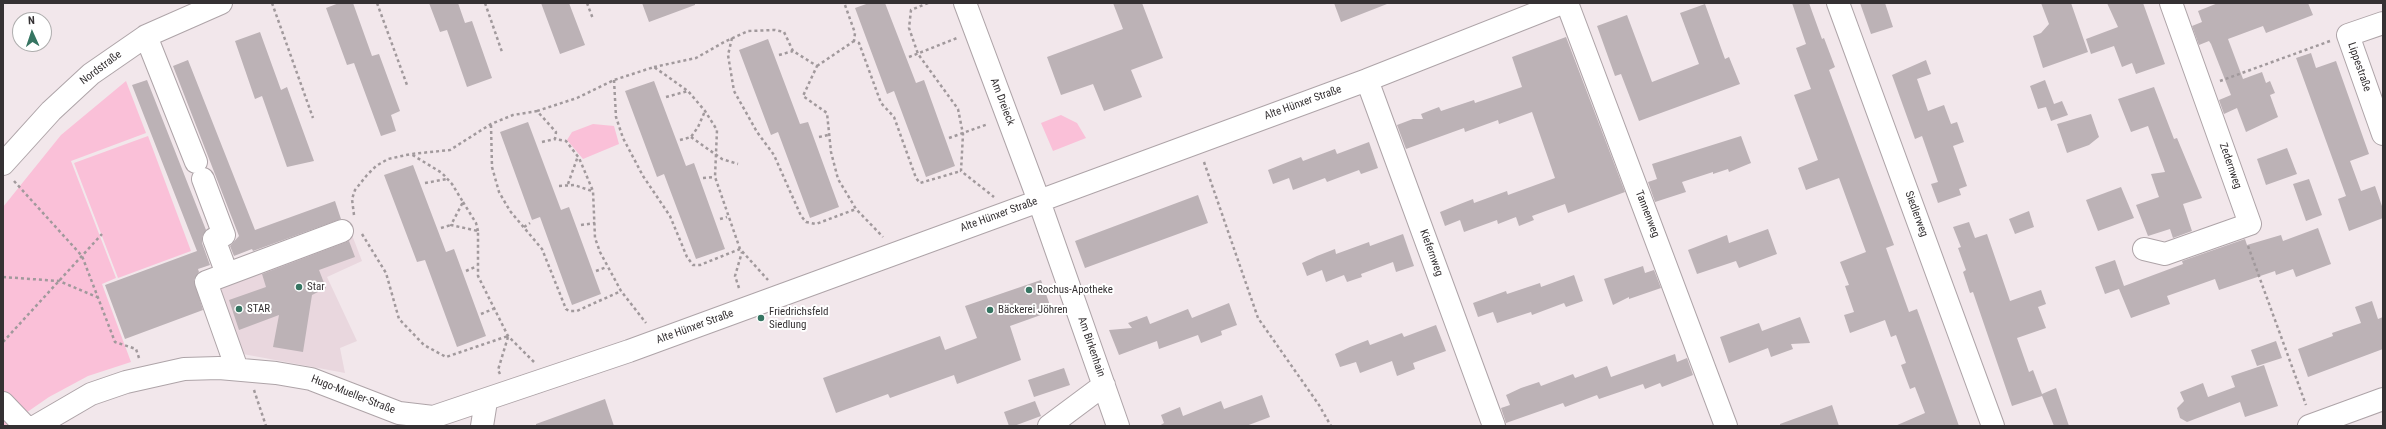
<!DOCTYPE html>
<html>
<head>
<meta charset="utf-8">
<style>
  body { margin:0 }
  #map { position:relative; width:2386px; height:429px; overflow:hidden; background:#f2e7eb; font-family:"Roboto Condensed",sans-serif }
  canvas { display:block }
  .frame { position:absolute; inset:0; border:4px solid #353133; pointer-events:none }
  .north { position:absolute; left:12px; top:12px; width:40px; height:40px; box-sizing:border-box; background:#fff; border:1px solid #aeadad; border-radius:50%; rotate:357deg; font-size:11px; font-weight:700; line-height:16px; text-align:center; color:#353133 }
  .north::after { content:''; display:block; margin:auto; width:14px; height:18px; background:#367562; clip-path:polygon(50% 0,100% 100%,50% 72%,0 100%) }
</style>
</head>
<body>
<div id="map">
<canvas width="2386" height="429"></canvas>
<div class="frame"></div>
<div class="north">N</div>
</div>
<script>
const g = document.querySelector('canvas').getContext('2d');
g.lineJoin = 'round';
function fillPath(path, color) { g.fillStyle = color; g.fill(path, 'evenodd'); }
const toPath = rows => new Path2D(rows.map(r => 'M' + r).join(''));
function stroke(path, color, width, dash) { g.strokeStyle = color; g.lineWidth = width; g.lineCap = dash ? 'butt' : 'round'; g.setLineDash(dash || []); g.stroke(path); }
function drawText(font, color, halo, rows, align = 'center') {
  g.font = font + ' "Roboto Condensed",sans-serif'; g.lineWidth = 4; g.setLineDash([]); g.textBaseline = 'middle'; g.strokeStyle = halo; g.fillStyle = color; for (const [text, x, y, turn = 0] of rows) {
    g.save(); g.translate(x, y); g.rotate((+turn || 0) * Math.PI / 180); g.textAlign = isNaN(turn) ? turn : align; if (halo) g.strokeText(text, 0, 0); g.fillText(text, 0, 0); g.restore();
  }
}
const built = toPath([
  [352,235,362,261,327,277,357,341,340,348,345,373,243,354,215,284]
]);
const green = toPath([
  [126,81,146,133,71,161,116,278,102,284,131,362,88,376,49,397,7,426,3,426,3,207,61,135],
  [1061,115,1077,123,1086,138,1053,151,1041,123],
  [593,124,614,126,619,144,583,159,567,140,572,132],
  [148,136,191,251,118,278,74,163]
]);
const building = toPath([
  [339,3,353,3,372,56,379,54,400,111,391,115,396,131,381,136,354,63,347,65,326,8],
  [429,3,458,3,465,23,472,21,492,78,467,87,447,30,440,32],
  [541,3,569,3,585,45,560,54],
  [642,3,695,3,695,5,649,22],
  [869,3,885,3,916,83,924,80,955,166,926,177,894,91,887,94,855,8],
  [1113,3,1142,3,1163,58,1131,70,1142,97,1104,111,1093,84,1061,95,1047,57,1123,29],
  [1334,3,1386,3,1387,4,1341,22],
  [1792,3,1809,3,1822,39,1824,38,1835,67,1829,70,1894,245,1886,248,1909,312,1917,309,1959,426,1895,426,1925,413,1915,387,1910,389,1901,365,1906,363,1896,335,1891,337,1885,320,1850,333,1844,315,1854,312,1845,286,1849,285,1840,262,1866,252,1839,178,1806,190,1798,168,1818,160,1794,95,1811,89,1796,48,1806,44],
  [1860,3,1885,3,1893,27,1871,34],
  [2041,3,2071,3,2088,52,2043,68,2033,36,2041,33,2049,24],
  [2107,3,2143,3,2165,64,2136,74,2132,63,2122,67,2114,46,2091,54,2086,39,2118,27],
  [2218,3,2308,3,2313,15,2266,33,2263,26,2228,39,2243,79,2262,72,2266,83,2270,81,2275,93,2270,95,2278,117,2246,132,2237,108,2224,114,2219,100,2231,95,2211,44,2209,41,2199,45,2192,26,2202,22,2198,11],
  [1705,4,1725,59,1729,57,1740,84,1639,121,1621,74,1615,76,1597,26,1627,15,1652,82,1699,64,1680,13],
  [260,32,281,90,287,87,314,161,287,167,262,96,255,99,235,41],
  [1566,37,1625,192,1568,213,1565,204,1532,216,1534,220,1519,226,1516,217,1498,224,1497,220,1464,232,1460,220,1445,226,1440,212,1455,206,1473,199,1474,203,1507,191,1508,195,1555,178,1532,112,1499,124,1498,120,1465,132,1464,128,1406,149,1397,125,1413,119,1423,119,1421,114,1439,107,1441,111,1474,100,1475,103,1522,87,1512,57],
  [768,39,800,124,808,122,839,207,810,218,778,132,771,135,739,50],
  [2311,53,2316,68,2336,61,2369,154,2350,161,2361,191,2375,186,2383,209,2383,218,2349,231,2338,199,2346,196,2296,58],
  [188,60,255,230,335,201,341,219,253,251,252,249,234,256,230,246,239,236,173,66],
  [1926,60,1931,74,1917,79,1928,111,1944,105,1951,124,1957,122,1964,142,1953,146,1967,186,1959,189,1961,195,1938,203,1931,184,1938,182,1922,136,1915,139,1892,75],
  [147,80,206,230,202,237,202,243,210,265,198,269,199,272,194,280,203,310,125,339,105,285,197,251,132,85],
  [2045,80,2054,104,2062,101,2068,115,2051,121,2046,107,2038,109,2030,86],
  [654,81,686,166,694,163,725,249,696,259,664,174,657,177,625,91],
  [2154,87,2174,139,2177,138,2202,198,2183,204,2192,231,2173,238,2170,229,2148,236,2136,205,2159,197,2151,174,2165,172,2148,126,2131,132,2118,99],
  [2091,114,2099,137,2089,145,2067,153,2057,124],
  [528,122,561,210,569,207,601,294,572,305,540,217,532,220,500,132],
  [1741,136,1751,163,1729,172,1728,169,1713,174,1713,172,1682,182,1686,192,1655,202,1648,182,1657,179,1652,164],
  [1369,142,1378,168,1361,174,1359,170,1327,182,1325,178,1293,190,1289,178,1273,184,1268,170,1283,164,1301,157,1303,161,1335,149,1337,154],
  [2287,148,2297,174,2266,185,2257,159],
  [413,165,446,252,454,249,486,336,457,347,425,260,417,262,384,175],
  [2309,179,2322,215,2306,221,2293,184],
  [2121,187,2134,218,2098,231,2086,200],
  [1198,195,1208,223,1085,268,1075,241],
  [2029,211,2034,227,2015,234,2009,219],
  [1969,222,1975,238,1987,234,2010,301,2041,290,2046,304,2038,307,2046,328,2017,338,2029,372,2033,370,2042,394,2056,388,2069,426,2054,426,2042,396,2012,406,1973,292,1970,293,1963,272,1966,270,1958,248,1961,247,1953,227],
  [2318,228,2331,264,2296,277,2293,269,2276,275,2275,271,2219,290,2215,279,2167,296,2170,304,2131,318,2119,289,2105,294,2095,267,2115,260,2124,286,2183,264,2182,261,2245,239,2247,245,2281,235,2283,241],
  [1768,229,1777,254,1739,268,1736,261,1697,274,1688,250,1727,235,1729,243],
  [1403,234,1414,266,1396,272,1393,262,1361,274,1362,277,1347,282,1344,275,1326,282,1322,270,1307,276,1302,263,1317,256,1335,249,1336,254,1369,242,1370,246],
  [349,241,355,257,319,270,326,288,312,295,303,352,273,347,279,315,239,330,229,300,266,287,262,274],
  [1643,266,1645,273,1654,270,1661,288,1629,299,1629,297,1613,305,1604,279],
  [1574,275,1583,301,1566,307,1564,303,1532,315,1531,312,1497,323,1493,312,1478,317,1473,303,1506,291,1507,294,1540,283,1541,287],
  [1041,280,1052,311,1010,326,1021,360,957,384,954,375,890,398,888,394,836,413,823,378,940,336,945,350,977,338,965,306],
  [2372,301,2378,319,2383,317,2383,349,2308,377,2298,349,2333,336,2332,333,2361,323,2355,307],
  [1229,303,1237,325,1221,331,1222,335,1201,343,1198,335,1159,349,1157,341,1119,355,1109,330,1132,328,1128,323,1147,316,1150,324,1188,309,1192,318],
  [1800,317,1810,343,1791,344,1793,349,1771,357,1768,348,1729,363,1720,337,1759,323,1762,331],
  [1436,325,1446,351,1413,363,1415,369,1397,376,1392,361,1360,373,1356,362,1340,367,1335,354,1350,347,1368,340,1370,345,1402,333,1404,337],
  [2276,341,2282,358,2257,366,2251,350],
  [1675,354,1677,362,1687,358,1693,375,1662,387,1660,383,1645,389,1643,384,1599,399,1597,395,1565,407,1563,403,1506,423,1501,408,1510,405,1506,395,1521,388,1539,382,1541,386,1573,374,1575,378,1607,366,1611,377],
  [2264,365,2278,406,2245,417,2240,402,2187,422,2180,418,2177,408,2184,401,2180,392,2203,383,2208,397,2235,387,2231,376],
  [1064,368,1070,385,1034,397,1028,380],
  [1262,395,1270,417,1246,426,1159,426,1164,423,1161,415,1180,407,1183,416,1221,401,1224,409],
  [605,399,614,426,536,426,536,424],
  [1035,401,1041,416,1014,426,1009,426,1004,412],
  [1832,405,1839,426,1780,426,1780,424]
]);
const path = toPath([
  [272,3,313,118],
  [377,3,407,85],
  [485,3,502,52],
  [587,3,593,19],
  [928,3,911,10,909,28,918,54,958,109,963,134,961,171,994,197],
  [845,5,855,33,854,41,859,43,881,103,894,117,916,178,920,183,961,171],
  [732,38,728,55,734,91,757,132,774,155,801,216,806,222,816,224,856,209],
  [779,55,793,51],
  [909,57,957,38],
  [817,66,854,41],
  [654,67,696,58,726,41,748,31,775,30,784,32,793,51,817,66,803,96,827,113,831,152,838,179,856,209,883,237],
  [614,80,616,117,623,138,643,176,670,216,687,257,693,265,700,265,740,249],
  [2220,81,2330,41],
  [666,97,688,91],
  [537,111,577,98,614,80,654,67,688,91,705,111,717,130,715,177,740,249,768,280],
  [491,125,492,167,499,192,510,211,542,249,566,309,569,311,577,311,621,291],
  [691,137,722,159,738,164],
  [819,137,828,135],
  [949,138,988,124],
  [680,140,691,137,698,127,705,111],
  [542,142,555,139],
  [1204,162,1258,318,1319,405,1331,426],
  [703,178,715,177],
  [14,181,82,256,115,342,136,349,139,358],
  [425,183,447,179],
  [568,184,578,156],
  [559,186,574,185,592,191],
  [463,202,476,223,478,231],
  [354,215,352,199,355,190,367,175,376,166,388,159,411,154],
  [720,219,727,217],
  [581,225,595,223],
  [524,227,530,223],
  [441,228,451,225],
  [362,234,386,273,399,319,424,345,446,357,508,336],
  [2248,246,2306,405],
  [466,271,477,266],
  [596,271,607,267],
  [3,277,59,281,97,297],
  [739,288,735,276,742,252],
  [481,314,493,309],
  [3,342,102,234],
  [534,362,508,336,478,276,478,231,451,225,463,202,452,184,442,173,411,154,450,150,491,124,513,115,537,111,556,132,555,139,566,141,579,158,593,191,595,238,600,252,621,291,646,323],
  [500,374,498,370,508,337],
  [254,390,266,426]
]);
const minor = toPath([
  [965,3,1039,201,1118,426],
  [1567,3,1726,426],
  [1838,3,1993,426],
  [2383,23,2348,35,2383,134],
  [146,36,196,162],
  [1367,80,1494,426],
  [3,164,51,111,91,74,146,36,221,3],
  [203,179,224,235,214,239,227,274],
  [2144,249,2165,254,2250,224,2171,3],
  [237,369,206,282,342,231],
  [3,403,25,426],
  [36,426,91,394,126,382,184,369,219,368,276,373,311,379,399,413,433,417,629,351,1039,201,1367,80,1562,3],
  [482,426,486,401],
  [1049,426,1104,385],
  [2309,426,2383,399]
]);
const markers = [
  [299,287,4,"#367562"],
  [1029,290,4,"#367562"],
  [239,309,4,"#367562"],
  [990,310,4,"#367562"],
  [761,318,4,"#367562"]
];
const streetNames = [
  ["Lippestraße",2359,67,71],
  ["Nordstraße",101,68,-37],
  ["Am Dreieck",1002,102,69],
  ["Alte Hünxer Straße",1303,103,-20],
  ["Zedernweg",2230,166,71],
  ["Tannenweg",1647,214,69],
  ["Siedlerweg",1916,214,70],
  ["Alte Hünxer Straße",999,215,-20],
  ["Kiefernweg",1431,253,70],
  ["Alte Hünxer Straße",695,327,-20],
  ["Am Birkenhain",1091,347,71],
  ["Hugo-Mueller-Straße",353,395,21]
];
const poiNames = [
  ["Star",307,287],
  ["Rochus-Apotheke",1037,290],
  ["STAR",247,309],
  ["Bäckerei Jöhren",998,310],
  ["Friedrichsfeld",769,312],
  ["Siedlung",769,325]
];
fillPath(built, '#e9d7de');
fillPath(green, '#fac0d8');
fillPath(building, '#bcb2b6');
stroke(minor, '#aea4a8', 24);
stroke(path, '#a1999c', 2.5, [3, 3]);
stroke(minor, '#fff', 22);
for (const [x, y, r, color] of markers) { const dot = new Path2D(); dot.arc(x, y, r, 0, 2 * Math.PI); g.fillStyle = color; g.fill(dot); stroke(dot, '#fff', 1.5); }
drawText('11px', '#353133', '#fff', streetNames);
drawText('11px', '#353133', '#fff', poiNames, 'left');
</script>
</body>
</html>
